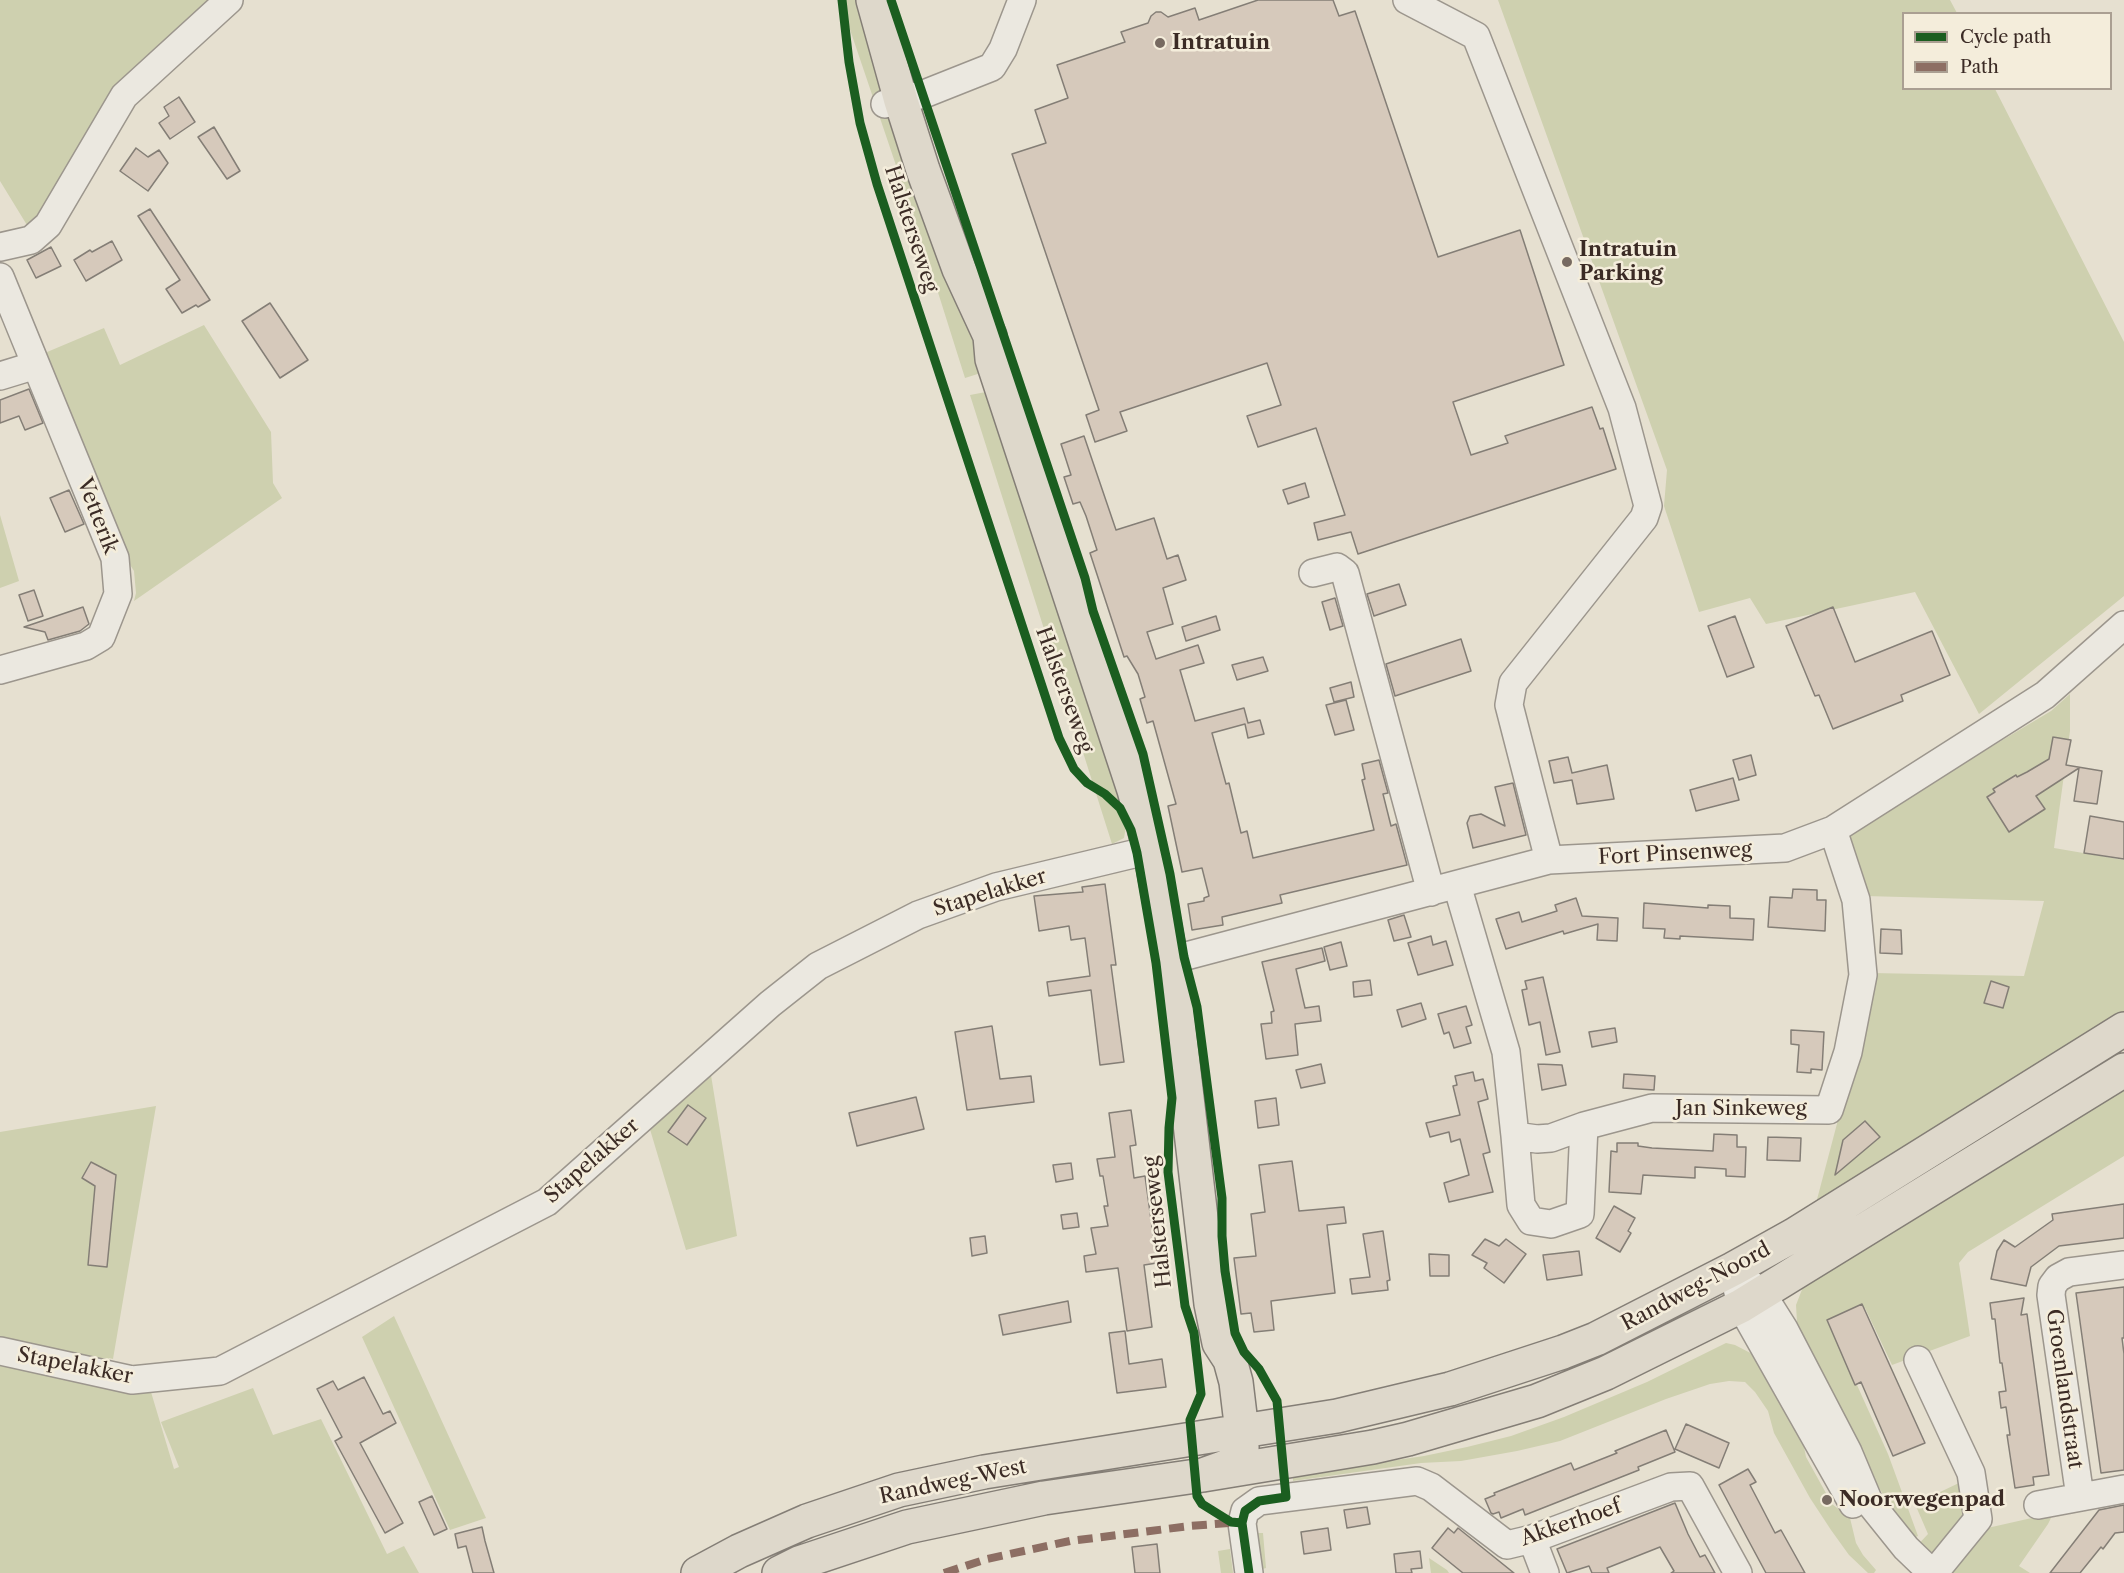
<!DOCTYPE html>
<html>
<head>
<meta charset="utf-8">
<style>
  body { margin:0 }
  #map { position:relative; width:2124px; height:1573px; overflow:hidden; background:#e6e0d0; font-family:"Libre Caslon Text",serif }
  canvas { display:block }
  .legend { position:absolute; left:1902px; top:12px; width:210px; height:78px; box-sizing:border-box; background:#f4eddb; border:2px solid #aa9f92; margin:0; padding:8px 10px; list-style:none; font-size:18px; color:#3b2b25 }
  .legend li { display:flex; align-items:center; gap:12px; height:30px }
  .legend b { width:30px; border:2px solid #aa9f92 }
</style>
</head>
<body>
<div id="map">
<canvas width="2124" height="1573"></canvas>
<ul class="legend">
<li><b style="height:8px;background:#1b5e20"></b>Cycle path</li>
<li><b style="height:8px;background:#8d6e63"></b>Path</li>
</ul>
</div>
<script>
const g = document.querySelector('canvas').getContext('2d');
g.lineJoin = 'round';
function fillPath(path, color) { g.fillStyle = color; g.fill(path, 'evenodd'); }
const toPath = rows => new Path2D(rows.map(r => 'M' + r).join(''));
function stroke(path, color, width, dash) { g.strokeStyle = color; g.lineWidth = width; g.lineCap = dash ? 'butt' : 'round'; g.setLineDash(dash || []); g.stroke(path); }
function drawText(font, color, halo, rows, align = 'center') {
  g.font = font + ' "Libre Caslon Text",serif'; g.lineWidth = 5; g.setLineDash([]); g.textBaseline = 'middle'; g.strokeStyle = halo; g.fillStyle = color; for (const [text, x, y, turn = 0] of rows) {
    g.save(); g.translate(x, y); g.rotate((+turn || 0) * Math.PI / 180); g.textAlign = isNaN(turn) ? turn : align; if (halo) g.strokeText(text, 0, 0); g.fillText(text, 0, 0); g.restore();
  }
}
const green = toPath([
  [0,0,212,0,30,230,0,181],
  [840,0,861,0,984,372,965,378,924,248],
  [1498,0,1950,0,1957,13,1904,14,1904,88,1995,89,2124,342,2124,596,1979,714,1915,592,1766,624,1750,598,1699,612,1664,506,1667,470],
  [204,325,271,432,273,483,282,498,134,601,136,593,134,571,122,552,40,355,104,328,120,365],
  [991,391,1127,821,1124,838,1112,844,970,395],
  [0,515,19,581,0,588],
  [2070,694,2070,731,2054,848,2124,860,2124,1016,1815,1207,1862,1029,1872,973,2024,976,2044,901,1866,896,1864,884,1849,835,1899,802,2051,711],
  [710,1069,737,1236,686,1250,649,1126],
  [2124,1086,2124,1156,1968,1252,1959,1263,1970,1336,1892,1365,1865,1308,1830,1325,1888,1454,1918,1536,1911,1539,1866,1467,1800,1337,1797,1322,1796,1305,1803,1287],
  [156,1106,113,1359,109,1358,108,1364,0,1339,0,1132],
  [394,1316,486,1518,450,1530,362,1337],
  [1726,1343,1735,1345,1760,1358,1801,1432,1806,1457,1832,1504,1850,1518,1856,1543,1863,1555,1876,1570,1874,1573,1868,1573,1849,1555,1831,1530,1810,1498,1774,1433,1768,1411,1755,1392,1745,1382,1729,1381,1710,1384,1666,1399,1560,1441,1517,1451,1461,1461,1421,1463,1293,1481,1293,1475,1424,1456,1467,1447,1511,1436,1564,1417,1647,1382],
  [0,1361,151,1392,174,1469,179,1467,161,1422,253,1388,273,1435,321,1419,387,1554,404,1546,419,1573,0,1573],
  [1961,1482,1970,1515,1929,1563,1914,1549,1928,1534,1915,1504],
  [2045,1515,2051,1518,2048,1524,2019,1566,2030,1573,1953,1573,1955,1565,1983,1529],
  [1254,1533,1263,1533,1266,1568,1259,1570],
  [1230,1549,1233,1573,1221,1573,1218,1551],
  [1429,1558,1447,1570,1449,1573,1431,1573]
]);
const building = toPath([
  [1258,0,1333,0,1339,16,1355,11,1438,257,1520,230,1564,365,1453,402,1471,455,1508,443,1505,436,1592,407,1600,429,1603,428,1616,469,1358,554,1351,532,1318,540,1314,523,1345,515,1316,428,1258,447,1247,416,1281,405,1267,363,1120,412,1127,431,1095,442,1086,415,1099,410,1012,154,1046,143,1035,110,1068,98,1057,65,1125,42,1121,32,1148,23,1151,16,1156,12,1161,12,1168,17,1195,8,1199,20,1258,0],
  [179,97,195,122,170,139,159,123,169,116,164,107,179,97],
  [214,127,240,171,227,179,198,137,214,127],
  [136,148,148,157,159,150,168,163,148,191,120,171,136,148],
  [150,209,210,300,198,307,196,305,182,313,166,289,180,280,138,216,150,209],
  [112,241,122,260,86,281,74,260,90,250,92,252,112,241],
  [51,247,61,266,36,278,27,260,51,247],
  [270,303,308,360,280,378,242,321,270,303],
  [29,389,43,423,25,430,19,416,0,423,0,400,29,389],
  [1084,436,1116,530,1154,518,1167,559,1178,555,1186,580,1163,588,1173,624,1147,632,1156,659,1198,645,1204,663,1180,670,1195,721,1244,708,1248,723,1260,720,1264,734,1248,738,1245,724,1212,733,1226,784,1229,783,1241,833,1247,831,1253,858,1374,830,1362,780,1365,779,1362,764,1379,760,1388,793,1383,794,1391,826,1396,824,1407,865,1280,895,1282,903,1222,917,1223,925,1192,930,1188,904,1204,901,1204,898,1209,896,1202,868,1182,872,1168,806,1176,804,1153,721,1147,723,1140,699,1145,697,1138,674,1127,656,1124,657,1090,553,1097,550,1086,516,1080,502,1073,504,1064,477,1071,475,1061,444,1084,436],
  [1305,483,1309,497,1288,504,1283,490,1305,483],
  [69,490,84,524,65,532,50,498,69,490],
  [1399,584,1406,605,1374,616,1367,594,1399,584],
  [34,590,43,616,28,621,19,595,34,590],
  [1335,598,1343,626,1330,630,1322,602,1335,598],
  [83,607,89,624,80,631,48,640,45,632,24,627,83,607],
  [1833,607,1855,662,1932,631,1950,675,1901,695,1903,701,1833,729,1819,695,1815,696,1786,626,1833,607],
  [1216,616,1220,630,1186,641,1182,627,1216,616],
  [1735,616,1754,667,1727,677,1708,626,1735,616],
  [1461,639,1471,671,1395,696,1386,664,1461,639],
  [1263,657,1268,671,1237,680,1232,665,1263,657],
  [1351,682,1354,697,1334,702,1330,688,1351,682],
  [1346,700,1354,730,1335,735,1326,705,1346,700],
  [2053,737,2071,740,2066,765,2102,771,2097,804,2074,801,2079,768,2036,796,2045,809,2009,832,1987,797,1995,792,1993,789,2016,775,2017,777,2027,772,2049,759,2053,737],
  [1751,755,1756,775,1739,780,1733,760,1751,755],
  [1568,757,1572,773,1607,765,1614,799,1577,804,1572,780,1554,783,1549,761,1568,757],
  [1733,778,1739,800,1696,811,1690,790,1733,778],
  [1513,783,1526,835,1473,848,1467,823,1470,816,1481,814,1505,826,1495,787,1513,783],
  [2090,816,2124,822,2124,859,2084,853,2090,816],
  [1105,884,1116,965,1111,965,1124,1062,1100,1065,1091,990,1049,996,1047,982,1090,976,1085,938,1071,940,1069,926,1039,931,1034,896,1083,892,1082,887,1105,884],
  [1793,889,1817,890,1817,900,1826,900,1825,931,1768,927,1770,897,1792,898,1793,889],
  [1576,898,1582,916,1618,918,1617,941,1597,940,1598,924,1564,934,1563,931,1506,949,1496,919,1519,912,1522,922,1557,911,1555,905,1576,898],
  [1644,903,1708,908,1708,905,1730,906,1730,918,1754,919,1753,940,1680,936,1680,939,1664,938,1665,929,1643,928,1644,903],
  [1404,915,1411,937,1394,941,1388,920,1404,915],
  [1881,929,1901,930,1902,954,1880,953,1881,929],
  [1431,936,1433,945,1446,941,1453,965,1418,975,1408,943,1431,936],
  [1341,942,1347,966,1330,970,1324,947,1341,942],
  [1322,948,1325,961,1296,969,1305,1008,1319,1006,1321,1021,1295,1024,1298,1055,1266,1059,1261,1024,1272,1023,1271,1012,1274,1011,1262,962,1322,948],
  [1543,977,1560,1052,1546,1055,1540,1022,1529,1025,1522,990,1527,989,1525,981,1543,977],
  [1370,980,1372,995,1354,997,1353,982,1370,980],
  [1991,981,2009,987,2003,1008,1984,1003,1991,981],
  [1421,1003,1426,1019,1402,1027,1397,1010,1421,1003],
  [1466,1006,1472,1025,1466,1027,1471,1043,1454,1048,1449,1032,1444,1034,1438,1014,1466,1006],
  [992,1026,1000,1079,1031,1076,1034,1102,967,1110,955,1032,992,1026],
  [1615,1028,1617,1042,1592,1047,1589,1032,1615,1028],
  [1791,1030,1824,1032,1822,1070,1811,1069,1811,1073,1797,1072,1799,1045,1791,1044,1791,1030],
  [1321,1064,1325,1083,1301,1088,1296,1070,1321,1064],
  [1538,1064,1562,1065,1566,1085,1542,1090,1538,1064],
  [1473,1072,1475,1081,1483,1079,1488,1099,1478,1102,1490,1152,1483,1154,1493,1192,1449,1202,1444,1183,1469,1175,1460,1139,1451,1142,1449,1132,1430,1137,1426,1123,1460,1115,1453,1086,1457,1085,1455,1076,1473,1072],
  [1624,1074,1655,1076,1654,1090,1623,1088,1624,1074],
  [916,1097,924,1129,857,1146,849,1113,916,1097],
  [1276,1098,1279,1125,1258,1128,1255,1101,1276,1098],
  [688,1105,706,1118,687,1145,668,1132,688,1105],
  [1131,1110,1136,1145,1130,1146,1134,1178,1145,1176,1157,1263,1144,1265,1152,1327,1127,1331,1118,1268,1086,1272,1084,1256,1096,1254,1091,1228,1108,1226,1104,1206,1108,1206,1103,1176,1100,1176,1097,1159,1115,1157,1109,1113,1131,1110],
  [1865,1121,1880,1137,1835,1175,1843,1140,1865,1121],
  [1714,1134,1737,1135,1737,1147,1746,1147,1745,1177,1726,1176,1726,1169,1695,1167,1695,1178,1643,1175,1641,1194,1609,1192,1611,1151,1617,1152,1617,1143,1638,1143,1638,1146,1652,1148,1713,1151,1714,1134],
  [1768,1137,1801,1138,1800,1161,1767,1160,1768,1137],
  [1292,1161,1299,1211,1344,1207,1346,1223,1327,1225,1335,1293,1271,1301,1274,1330,1254,1332,1251,1313,1241,1314,1234,1258,1256,1256,1251,1214,1265,1212,1259,1165,1292,1161],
  [91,1162,116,1175,107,1267,88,1265,95,1186,82,1178,91,1162],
  [1071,1163,1073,1179,1056,1182,1053,1165,1071,1163],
  [2124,1204,2124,1238,2059,1246,2031,1267,2026,1286,1991,1279,1997,1251,2004,1240,2015,1247,2053,1220,2052,1214,2124,1204],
  [1614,1206,1635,1218,1628,1231,1631,1233,1620,1252,1596,1238,1614,1206],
  [1077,1213,1079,1227,1063,1229,1061,1215,1077,1213],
  [1383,1231,1390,1280,1387,1281,1388,1290,1352,1294,1350,1279,1370,1277,1363,1234,1383,1231],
  [985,1236,987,1253,972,1256,970,1238,985,1236],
  [1485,1239,1499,1246,1506,1239,1526,1254,1504,1283,1484,1268,1487,1263,1472,1255,1485,1239],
  [1579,1251,1582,1275,1547,1280,1543,1255,1579,1251],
  [1429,1254,1449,1255,1449,1276,1430,1276,1429,1254],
  [2124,1287,2124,1338,2122,1338,2124,1354,2124,1470,2101,1473,2076,1293,2124,1287],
  [2024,1298,2021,1315,2027,1314,2049,1475,2033,1477,2034,1485,2015,1488,2007,1435,2010,1435,2006,1407,2001,1408,1999,1392,2006,1391,2002,1363,2000,1363,1995,1319,1992,1319,1990,1303,2024,1298],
  [1068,1301,1071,1322,1003,1335,999,1315,1068,1301],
  [1862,1304,1925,1443,1893,1456,1861,1382,1855,1385,1827,1320,1862,1304],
  [1125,1331,1129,1364,1162,1359,1166,1387,1117,1393,1109,1333,1125,1331],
  [364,1377,383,1414,390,1411,396,1423,360,1443,403,1523,385,1533,335,1441,342,1437,317,1389,333,1381,338,1390,364,1377],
  [1686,1424,1729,1443,1719,1468,1675,1449,1686,1424],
  [1666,1430,1675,1452,1638,1467,1639,1470,1525,1515,1523,1509,1501,1518,1499,1512,1493,1514,1491,1513,1485,1499,1495,1495,1494,1493,1571,1463,1574,1470,1617,1453,1615,1451,1666,1430],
  [1748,1469,1756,1482,1750,1485,1761,1506,1775,1533,1781,1530,1805,1573,1766,1573,1745,1534,1719,1485,1748,1469],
  [432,1496,447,1529,434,1535,419,1502,432,1496],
  [1675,1503,1688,1534,1700,1557,1705,1555,1715,1573,1671,1573,1674,1571,1660,1547,1607,1568,1609,1573,1592,1573,1589,1566,1567,1573,1557,1549,1675,1503],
  [2124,1505,2124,1532,2115,1533,2103,1549,2101,1547,2080,1573,2050,1573,2099,1510,2124,1505],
  [1367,1507,1370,1524,1347,1528,1344,1510,1367,1507],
  [482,1527,485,1541,494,1573,473,1573,466,1546,458,1548,455,1534,482,1527],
  [1328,1528,1331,1550,1304,1554,1301,1532,1328,1528],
  [1448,1528,1454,1533,1458,1528,1514,1573,1463,1573,1432,1548,1448,1528],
  [1157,1544,1160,1573,1135,1573,1132,1547,1157,1544],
  [1420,1551,1422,1568,1411,1569,1412,1573,1396,1573,1394,1554,1420,1551]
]);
const minor = toPath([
  [1407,0,1476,36,1622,408,1648,506,1644,518,1513,683,1509,705,1549,860],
  [885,104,924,94,992,67,1003,49,1022,0],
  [0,247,31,240,48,225,124,96,229,0],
  [0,277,115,558,118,594,101,637,86,646,0,670],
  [0,376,36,365],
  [1313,573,1337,567,1345,573,1431,892],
  [1457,885,1506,1052,1515,1136,1537,1139,1551,1138,1584,1126,1652,1108,1829,1110,1848,1052,1863,975,1856,900,1833,830],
  [1171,960,1549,860,1785,848,1833,830,2045,695,2124,625],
  [1515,1136,1521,1205,1531,1221,1551,1224,1580,1214,1584,1126],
  [1733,1269,1762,1294,1784,1329,1848,1452,1869,1502,1906,1548,1932,1573],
  [1737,1288,1741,1306,1853,1504],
  [0,1351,132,1380,220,1371,547,1202,770,1004,818,966,918,915,996,887,1150,850],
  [1918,1360,1971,1473,1978,1519,1934,1573],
  [2080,1497,2051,1295,2052,1286,2058,1278,2069,1272,2124,1265],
  [2038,1505,2124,1489],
  [1532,1539,1545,1573],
  [1249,1573,1242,1523,1245,1511,1259,1501,1417,1481,1431,1487,1507,1545,1532,1539,1671,1487,1690,1486,1738,1573]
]);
const major = toPath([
  [873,0,901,101,923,170,959,269,990,336,992,359,1134,790,1150,850,1171,960,1211,1304,1219,1343,1230,1360,1236,1382,1242,1432,1242,1454,1228,1466,1203,1475],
  [698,1573,739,1551,807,1521,899,1490,984,1472,1337,1416,1450,1389,1563,1352,1596,1339,1733,1269,1794,1235,2124,1029],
  [779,1573,799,1563,907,1527,1044,1498,1203,1475,1373,1447,1408,1439,1537,1401,1606,1373,1741,1306,2124,1070]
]);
const quiet = toPath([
  [944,1573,987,1559,1070,1541,1190,1526,1229,1523]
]);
const cycleway = toPath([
  [842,0,849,62,860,123,877,184,1059,738,1074,769,1087,783,1105,794,1120,808,1131,830,1137,853,1156,963,1172,1098,1169,1128,1168,1172,1185,1306,1194,1333,1201,1394,1190,1420,1197,1496,1202,1504,1231,1522,1242,1523],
  [891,0,1085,578,1093,611,1143,754,1170,874,1184,957,1197,1007,1222,1198,1222,1236,1225,1271,1235,1333,1244,1352,1259,1369,1277,1401,1286,1497,1259,1501,1245,1511,1242,1523,1249,1573]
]);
const markers = [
  [1160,43,6,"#776a61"],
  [1567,262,6,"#776a61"],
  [1827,1500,6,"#776a61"]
];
const poiNames = [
  ["Intratuin",1172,43],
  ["Intratuin",1579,250],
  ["Parking",1579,274],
  ["Noorwegenpad",1839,1500]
];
const streetNames = [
  ["Halsterseweg",911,229,72],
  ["Vetterik",97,516,69],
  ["Halsterseweg",1064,690,70],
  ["Fort Pinsenweg",1675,854,-3],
  ["Stapelakker",990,893,-17],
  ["Jan Sinkeweg",1741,1109],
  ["Stapelakker",592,1161,-41],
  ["Halsterseweg",1158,1222,-96],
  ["Randweg-Noord",1696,1287,-28],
  ["Stapelakker",75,1366,11],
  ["Groenlandstraat",2064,1389,82],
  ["Randweg-West",953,1482,-12],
  ["Akkerhoef",1571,1523,-19]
];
fillPath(green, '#ced0af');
fillPath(building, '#d6c9bb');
stroke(building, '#847e76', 1.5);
stroke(minor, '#9c968d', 30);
stroke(major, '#847e76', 36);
stroke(minor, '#ebe8e0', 27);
stroke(major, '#ded8cb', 33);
stroke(quiet, '#8d6e63', 8, [15, 8]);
stroke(cycleway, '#1b5e20', 9);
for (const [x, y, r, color] of markers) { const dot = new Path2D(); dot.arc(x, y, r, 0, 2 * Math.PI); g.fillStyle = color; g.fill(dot); stroke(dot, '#f4eddb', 2); }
drawText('bold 21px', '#3b2b25', '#f4eddb', poiNames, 'left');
drawText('21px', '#3b2b25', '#f4eddb', streetNames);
</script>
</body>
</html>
